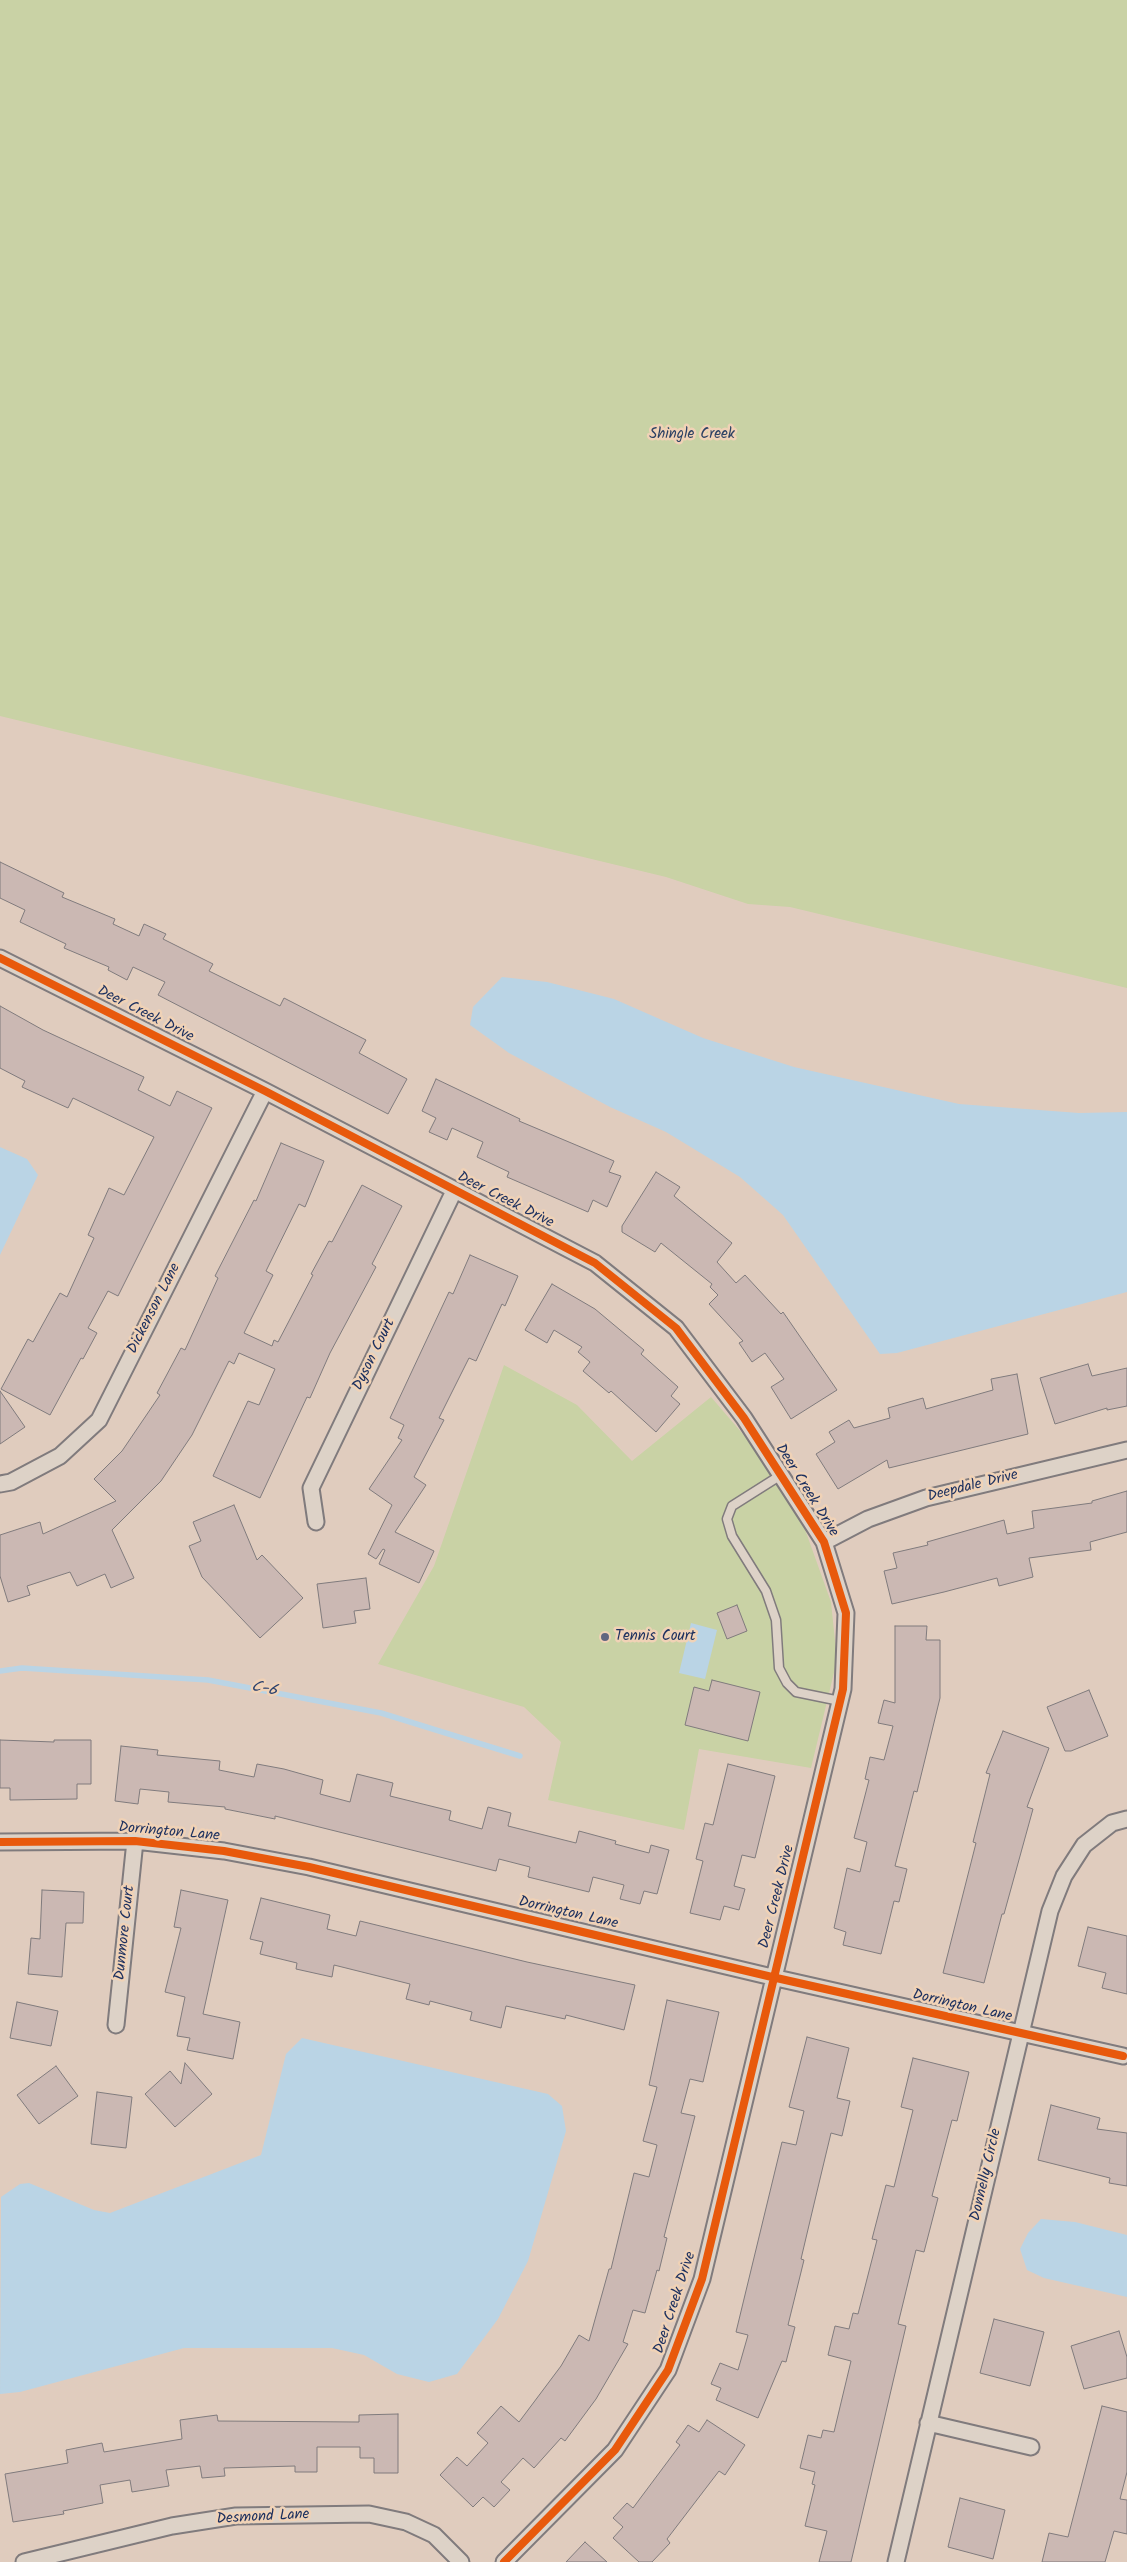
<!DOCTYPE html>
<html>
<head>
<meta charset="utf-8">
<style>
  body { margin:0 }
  canvas { display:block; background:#e0ccbe }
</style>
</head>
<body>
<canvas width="1127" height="2562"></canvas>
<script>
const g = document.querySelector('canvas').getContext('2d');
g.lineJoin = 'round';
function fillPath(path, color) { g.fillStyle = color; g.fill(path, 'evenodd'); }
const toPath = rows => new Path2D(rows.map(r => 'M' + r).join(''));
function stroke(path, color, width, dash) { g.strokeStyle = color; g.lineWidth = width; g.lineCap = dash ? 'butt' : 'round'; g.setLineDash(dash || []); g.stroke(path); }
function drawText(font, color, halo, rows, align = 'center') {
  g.font = font + ' Kalam,sans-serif'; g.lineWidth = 5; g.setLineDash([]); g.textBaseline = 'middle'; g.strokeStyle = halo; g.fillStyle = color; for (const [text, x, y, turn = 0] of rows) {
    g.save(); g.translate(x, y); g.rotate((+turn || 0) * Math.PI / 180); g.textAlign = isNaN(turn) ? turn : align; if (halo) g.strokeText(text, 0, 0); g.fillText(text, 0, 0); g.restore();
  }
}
const green = toPath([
  [0,0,1127,0,1127,988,790,907,748,904,666,877,0,716],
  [504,1365,577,1405,632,1461,711,1397,754,1447,802,1521,831,1602,837,1660,811,1768,699,1749,684,1830,548,1800,561,1742,524,1707,378,1664,434,1566]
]);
const water = toPath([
  [502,977,547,982,614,999,703,1038,794,1067,959,1104,1079,1113,1127,1112,1127,1292,897,1353,880,1354,783,1215,740,1177,666,1132,610,1107,509,1053,470,1025,473,1007],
  [0,1147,27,1159,38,1175,0,1255],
  [691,1623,717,1630,705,1679,679,1673],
  [302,2038,548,2094,562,2106,566,2131,528,2261,498,2319,457,2374,429,2382,397,2374,364,2355,332,2348,184,2348,20,2392,0,2394,1,2197,20,2184,29,2183,94,2210,110,2213,261,2155,286,2054],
  [1041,2219,1075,2222,1127,2235,1127,2297,1044,2278,1027,2270,1020,2249,1028,2233]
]);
const stream = toPath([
  [0,1671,22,1668,208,1680,381,1713,520,1756]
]);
const building = toPath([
  [0,862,64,893,62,897,115,919,113,924,139,936,144,924,166,934,163,939,213,964,209,971,280,1006,284,998,366,1040,359,1053,407,1079,388,1114,158,995,165,982,133,967,127,980,108,970,109,967,64,948,66,944,20,922,25,910,0,898,0,862],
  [0,1006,43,1030,144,1077,138,1090,170,1106,177,1091,212,1108,118,1296,108,1291,88,1328,97,1333,83,1359,81,1358,50,1415,1,1389,28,1339,33,1342,60,1293,67,1297,94,1238,88,1235,109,1188,124,1195,154,1137,73,1098,68,1108,22,1087,25,1081,0,1068,0,1006],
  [436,1079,520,1119,519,1121,614,1161,609,1172,621,1176,607,1207,593,1200,588,1212,507,1177,509,1172,477,1157,483,1142,452,1128,447,1140,429,1132,436,1118,422,1111,436,1079],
  [281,1143,324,1161,305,1207,299,1204,266,1271,273,1275,244,1333,272,1346,274,1340,278,1342,313,1275,311,1274,329,1241,332,1242,362,1185,402,1206,372,1264,376,1267,330,1353,310,1398,307,1397,260,1498,213,1476,248,1401,259,1405,275,1369,239,1353,234,1364,229,1361,192,1435,161,1481,112,1530,134,1578,111,1588,105,1574,77,1586,70,1572,27,1586,30,1595,8,1602,0,1576,0,1535,40,1522,43,1534,116,1501,94,1479,122,1451,160,1395,157,1393,181,1348,185,1350,218,1278,215,1276,254,1200,256,1201,281,1143],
  [656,1172,680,1187,674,1196,732,1243,717,1262,736,1283,745,1275,781,1314,783,1312,837,1390,791,1419,771,1387,784,1379,765,1353,752,1362,739,1343,743,1341,709,1304,718,1295,710,1287,712,1284,661,1243,655,1252,622,1232,622,1226,656,1172],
  [470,1255,518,1276,505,1306,502,1304,476,1361,469,1358,439,1418,444,1420,414,1477,426,1485,395,1532,434,1551,419,1583,379,1564,385,1550,383,1549,376,1559,368,1554,392,1505,369,1489,402,1440,398,1438,404,1425,390,1418,449,1292,453,1294,470,1255],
  [552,1284,595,1309,644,1350,641,1354,678,1387,671,1396,680,1404,656,1432,611,1391,609,1393,583,1371,590,1362,578,1352,582,1347,554,1330,547,1343,525,1330,552,1284],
  [1088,1364,1092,1376,1127,1368,1127,1406,1107,1410,1107,1408,1055,1424,1040,1378,1088,1364],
  [1017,1374,1028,1434,889,1468,887,1460,838,1489,816,1454,835,1442,829,1432,849,1420,854,1428,890,1418,888,1408,923,1398,926,1409,993,1390,991,1379,1017,1374],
  [0,1391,25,1427,0,1444,0,1391],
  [1127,1491,1127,1532,1090,1542,1091,1550,1029,1558,1033,1577,999,1586,997,1578,944,1592,892,1604,884,1571,897,1568,893,1553,928,1545,927,1542,1004,1520,1007,1534,1034,1528,1032,1511,1092,1503,1092,1501,1127,1491],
  [234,1505,257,1560,262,1555,303,1598,260,1638,202,1577,189,1546,201,1541,193,1522,234,1505],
  [366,1578,370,1609,354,1611,356,1623,323,1628,317,1584,366,1578],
  [737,1605,747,1631,727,1639,717,1613,737,1605],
  [895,1626,927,1626,926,1640,940,1640,940,1698,917,1792,914,1791,895,1866,907,1869,899,1902,894,1901,881,1954,843,1945,846,1932,834,1928,847,1868,860,1872,867,1842,854,1838,869,1780,865,1779,870,1757,884,1760,893,1726,878,1723,884,1700,895,1703,895,1626],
  [712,1680,760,1692,748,1741,685,1725,694,1687,709,1691,712,1680],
  [1089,1690,1108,1736,1071,1751,1065,1751,1047,1707,1089,1690],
  [1003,1731,1049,1748,1027,1807,1033,1809,1004,1914,1002,1914,984,1983,943,1973,976,1843,973,1842,990,1774,986,1773,1003,1731],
  [0,1740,54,1742,54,1740,91,1740,91,1784,77,1784,77,1799,10,1800,10,1788,0,1788,0,1740],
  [121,1746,158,1750,157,1755,220,1761,219,1770,254,1777,257,1764,284,1769,323,1780,320,1794,350,1802,357,1774,393,1783,390,1796,451,1811,449,1820,482,1829,488,1807,511,1813,508,1826,576,1843,579,1831,616,1841,615,1844,649,1853,651,1845,669,1850,657,1894,644,1891,640,1904,620,1899,624,1885,593,1877,589,1892,528,1877,530,1867,499,1859,496,1871,275,1816,275,1819,225,1809,225,1807,168,1802,169,1792,140,1789,138,1804,115,1801,121,1746],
  [728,1764,775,1776,755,1858,742,1855,734,1886,745,1889,739,1910,724,1906,720,1920,690,1913,703,1861,696,1859,705,1823,713,1825,728,1764],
  [42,1890,84,1892,83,1923,66,1923,62,1977,28,1974,31,1938,40,1939,42,1890],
  [181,1890,228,1900,203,2014,240,2022,233,2059,187,2050,190,2038,177,2036,185,1997,165,1992,181,1928,174,1927,181,1890],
  [261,1898,330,1915,327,1929,356,1936,360,1921,527,1962,635,1985,624,2030,566,2015,565,2019,506,2006,501,2028,470,2020,472,2012,430,2001,429,2005,406,1999,410,1984,334,1965,332,1977,296,1969,297,1963,260,1954,263,1942,250,1939,261,1898],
  [1088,1927,1127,1936,1127,1994,1102,1988,1106,1973,1078,1966,1088,1927],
  [667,2000,719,2012,703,2082,690,2079,681,2113,695,2116,664,2237,667,2238,659,2271,657,2270,645,2313,633,2310,623,2342,628,2344,596,2399,565,2441,561,2438,534,2468,523,2458,501,2482,510,2490,494,2507,483,2497,473,2507,440,2475,457,2457,467,2466,488,2443,477,2433,501,2406,519,2422,561,2366,579,2335,589,2341,609,2269,611,2269,634,2173,649,2177,657,2145,643,2141,657,2087,649,2085,667,2000],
  [17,2002,58,2011,51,2046,10,2038,17,2002],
  [807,2037,849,2048,837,2098,850,2101,842,2136,831,2133,814,2204,801,2259,804,2260,788,2325,795,2327,786,2362,782,2361,758,2418,716,2400,721,2388,711,2384,720,2363,738,2370,748,2335,736,2332,782,2142,796,2145,804,2111,789,2107,807,2037],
  [913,2058,969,2072,957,2121,952,2120,932,2196,938,2198,924,2252,916,2250,898,2324,906,2326,851,2562,819,2562,827,2531,805,2526,815,2485,812,2484,815,2472,800,2468,808,2435,821,2438,823,2430,834,2432,851,2361,828,2355,835,2326,849,2329,853,2313,858,2314,877,2240,872,2239,886,2185,894,2187,913,2110,901,2107,913,2058],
  [185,2063,212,2094,175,2127,145,2094,170,2071,181,2084,185,2063],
  [56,2066,78,2096,39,2124,17,2095,56,2066],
  [97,2092,132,2097,126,2148,91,2144,97,2092],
  [1051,2105,1100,2118,1097,2129,1127,2133,1127,2186,1109,2183,1110,2178,1038,2160,1051,2105],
  [994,2319,1044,2332,1030,2386,980,2373,994,2319],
  [1119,2331,1127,2357,1127,2378,1084,2389,1071,2346,1119,2331],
  [1102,2406,1127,2412,1127,2472,1120,2499,1127,2500,1127,2534,1114,2531,1105,2562,1042,2562,1049,2533,1068,2537,1102,2406],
  [398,2414,398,2473,374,2473,374,2458,360,2458,360,2447,317,2447,317,2472,295,2472,295,2466,224,2468,225,2476,202,2478,200,2466,166,2470,169,2486,132,2492,130,2480,100,2485,103,2503,63,2511,64,2514,13,2522,5,2474,68,2463,66,2450,102,2443,104,2452,182,2439,180,2420,217,2415,218,2421,359,2422,359,2415,398,2414],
  [707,2420,745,2445,725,2475,719,2471,667,2539,670,2543,652,2562,639,2562,613,2538,623,2527,613,2518,627,2503,633,2508,680,2445,676,2442,688,2425,699,2432,707,2420],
  [960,2498,1005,2510,993,2559,948,2547,960,2498],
  [585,2542,607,2562,566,2562,585,2542]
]);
const lane = toPath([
  [781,1475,732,1506,727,1519,732,1536,766,1591,776,1620,779,1668,787,1683,796,1692,840,1701]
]);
const street = toPath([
  [0,958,265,1091,595,1263,676,1328,744,1418,824,1542,846,1613,843,1689,702,2279,668,2370,615,2450,504,2562],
  [0,1484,11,1482,60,1456,99,1420,265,1091],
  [316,1522,311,1488,454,1191],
  [824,1542,868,1519,926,1498,1127,1450],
  [0,1842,135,1841,224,1851,309,1867,772,1977,1123,2056],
  [116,2025,135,1841],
  [928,2423,1031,2447],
  [24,2562,172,2526,236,2516,369,2514,406,2522,434,2535,461,2562],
  [896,2562,1050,1911,1064,1876,1084,1845,1112,1823,1127,1819]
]);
const cycleway = toPath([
  [0,958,265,1091,595,1263,676,1328,744,1418,824,1542,846,1613,843,1689,702,2279,668,2370,615,2450,504,2562],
  [0,1842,135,1841,224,1851,309,1867,772,1977,1123,2056]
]);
const markers = [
  [605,1637,5,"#606680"]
];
const parkNames = [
  ["Shingle Creek",692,435]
];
const streetNames = [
  ["Deer Creek Drive",145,1015,27],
  ["Deer Creek Drive",505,1201,27],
  ["Dickenson Lane",155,1309,-63],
  ["Dyson Court",375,1355,-64],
  ["Deepdale Drive",973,1487,-14],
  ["Deer Creek Drive",806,1491,58],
  ["Dorrington Lane",169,1833,5],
  ["Deer Creek Drive",778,1897,-76],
  ["Dorrington Lane",568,1914,13],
  ["Dunmore Court",126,1933,-84],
  ["Dorrington Lane",962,2007,13],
  ["Donnelly Circle",987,2175,-77],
  ["Deer Creek Drive",676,2303,-72],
  ["Desmond Lane",263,2518,-3]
];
const poiNames = [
  ["Tennis Court",615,1637]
];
const waterNames = [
  ["C-6",264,1690,11]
];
fillPath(green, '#c9d2a5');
fillPath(water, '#bad4e5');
stroke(stream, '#bad4e5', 5.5);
fillPath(building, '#cbb8b3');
stroke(building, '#807b7d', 1);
stroke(lane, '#807b7d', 11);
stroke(street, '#807b7d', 19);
stroke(lane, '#ddd2c7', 8);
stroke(street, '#ddd2c7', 15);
stroke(cycleway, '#e8590c', 8);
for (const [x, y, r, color] of markers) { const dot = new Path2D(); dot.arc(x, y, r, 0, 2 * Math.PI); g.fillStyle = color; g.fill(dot); stroke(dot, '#f0d2b6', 2); }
drawText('15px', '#2b4063', '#f0d2b6', parkNames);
drawText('15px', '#1b2f5e', '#f0d2b6', streetNames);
drawText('15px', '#1b2f5e', '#f0d2b6', poiNames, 'left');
drawText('italic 16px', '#29406d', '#f0d2b6', waterNames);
</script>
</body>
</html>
